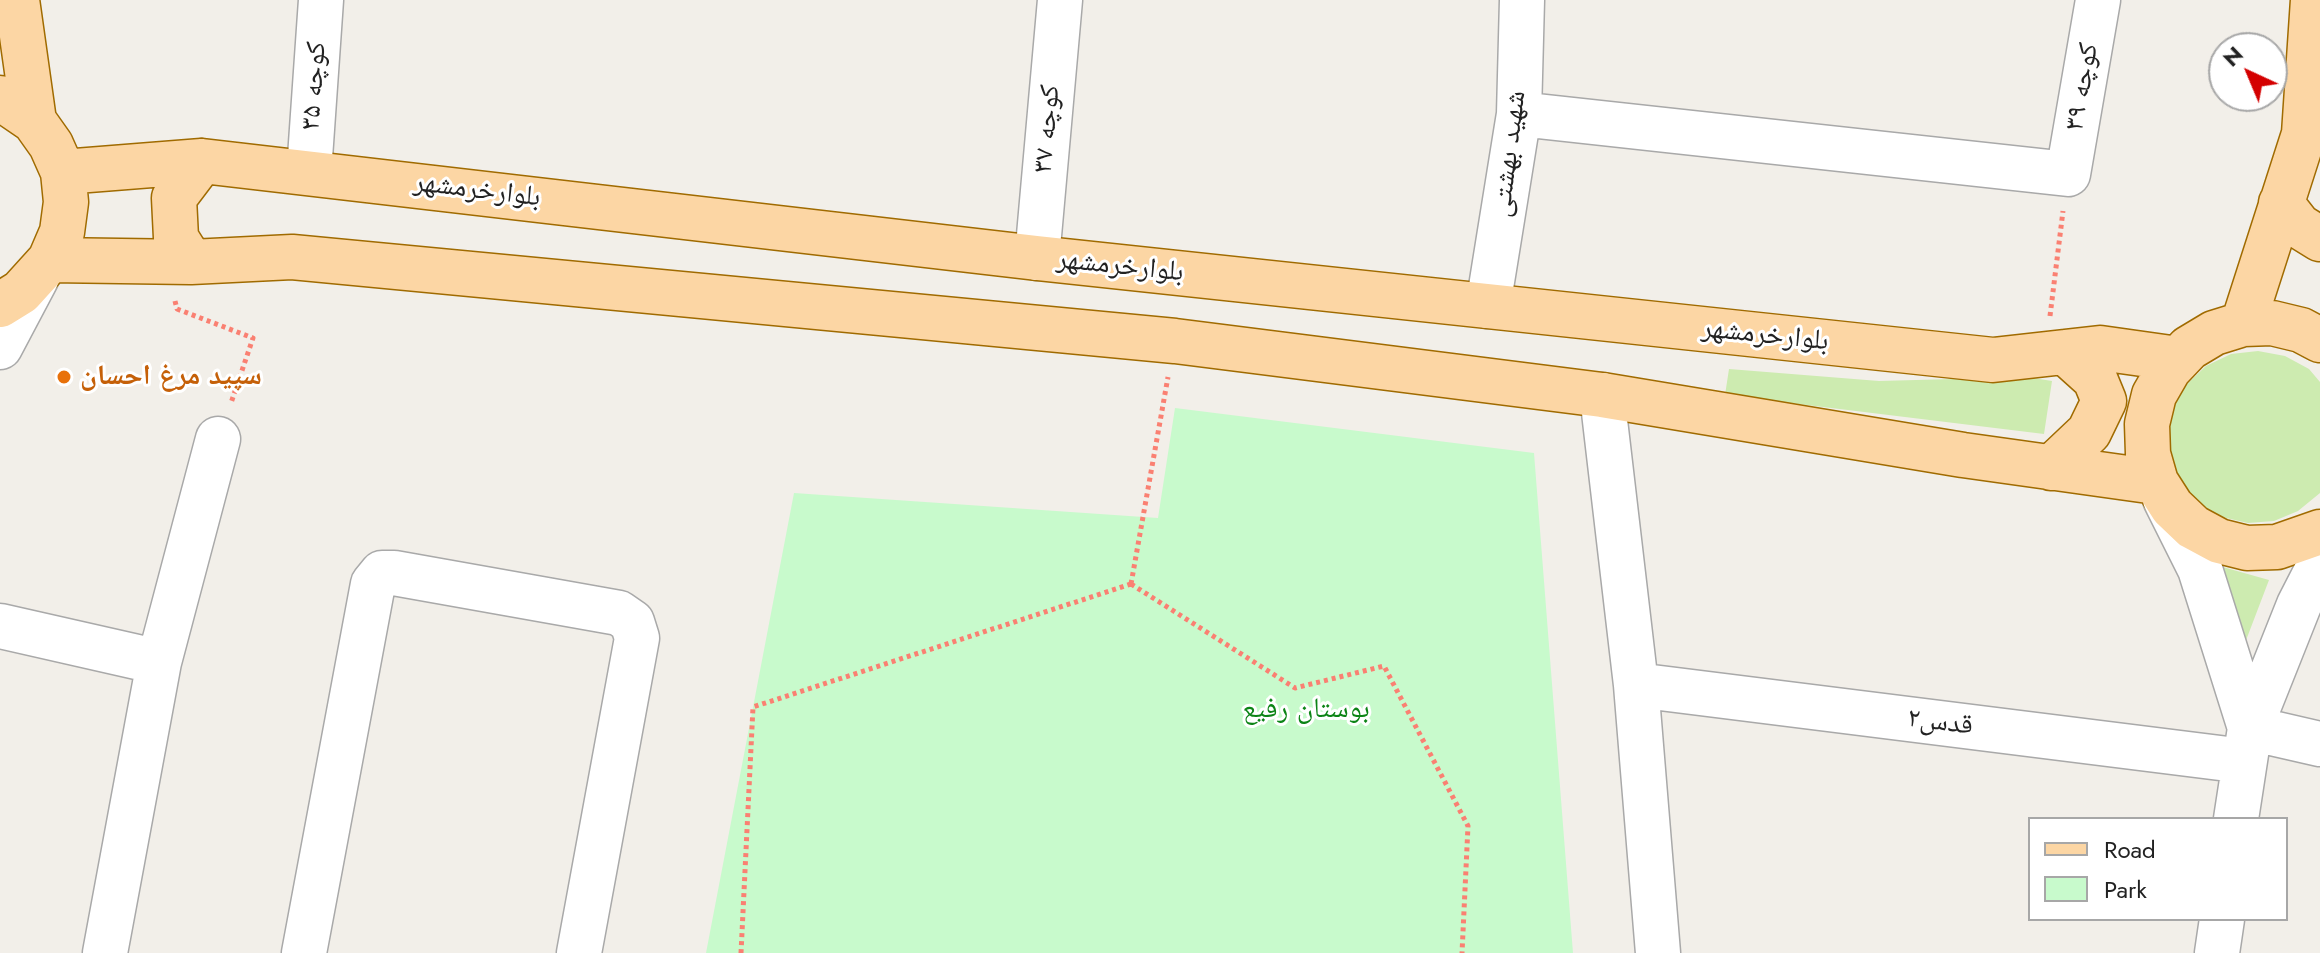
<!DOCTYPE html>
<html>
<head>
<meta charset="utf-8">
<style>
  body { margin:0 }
  #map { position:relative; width:2320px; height:953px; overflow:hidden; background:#f2efe9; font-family:Jost,sans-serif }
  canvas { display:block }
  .legend { position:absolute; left:2028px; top:817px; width:260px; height:104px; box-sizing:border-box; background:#fff; border:2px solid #a7a7a7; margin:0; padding:10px 14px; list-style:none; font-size:24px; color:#222 }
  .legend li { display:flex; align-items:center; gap:16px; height:40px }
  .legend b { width:40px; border:2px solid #a7a7a7 }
  .north { position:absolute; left:2208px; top:32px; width:80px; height:80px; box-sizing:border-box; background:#fff; border:2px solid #a7a7a7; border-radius:50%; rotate:316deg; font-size:22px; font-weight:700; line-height:32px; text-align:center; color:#222 }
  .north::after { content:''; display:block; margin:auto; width:28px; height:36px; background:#d40000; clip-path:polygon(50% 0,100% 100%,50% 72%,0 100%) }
</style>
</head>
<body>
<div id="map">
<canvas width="2320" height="953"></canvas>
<ul class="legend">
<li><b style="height:10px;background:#fcd6a4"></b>Road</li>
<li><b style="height:22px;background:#c8facc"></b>Park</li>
</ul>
<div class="north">N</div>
</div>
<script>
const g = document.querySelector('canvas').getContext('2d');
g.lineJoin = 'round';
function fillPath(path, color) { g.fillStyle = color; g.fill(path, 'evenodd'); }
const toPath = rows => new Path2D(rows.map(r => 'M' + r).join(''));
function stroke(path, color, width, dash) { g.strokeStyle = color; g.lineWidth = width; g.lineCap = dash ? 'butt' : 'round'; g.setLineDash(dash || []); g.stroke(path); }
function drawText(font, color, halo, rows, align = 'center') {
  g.font = font + ' Jost,"Noto Naskh Arabic",sans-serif'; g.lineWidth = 6; g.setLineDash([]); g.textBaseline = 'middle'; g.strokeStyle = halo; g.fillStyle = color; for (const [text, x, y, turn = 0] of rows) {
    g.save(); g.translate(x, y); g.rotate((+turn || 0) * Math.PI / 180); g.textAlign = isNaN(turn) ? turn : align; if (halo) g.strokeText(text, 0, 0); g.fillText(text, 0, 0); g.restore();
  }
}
const grass = toPath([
  [2258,351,2285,356,2309,369,2320,382,2320,493,2298,511,2274,521,2248,523,2222,517,2199,504,2182,484,2171,460,2168,434,2173,408,2186,385,2206,366,2231,354],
  [1729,369,1879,381,2027,377,2052,381,2044,434,1725,395],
  [2205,562,2269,580,2232,677]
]);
const park = toPath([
  [1175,408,1534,453,1573,953,706,953,794,493,1158,518]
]);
const path = toPath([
  [175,301,177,309,253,338,231,403],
  [2050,316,2063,211],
  [1131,584,1295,688,1384,666,1468,826,1462,953],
  [1131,584,1168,377],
  [741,953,753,707,1131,584]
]);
const minor = toPath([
  [1519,114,2068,174,2098,0],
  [309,172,321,0],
  [1037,258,1060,0],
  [1488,306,1519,114,1522,0],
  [0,347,37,277],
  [1602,395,1636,685,1658,953],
  [2165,499,2200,569,2250,728],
  [0,626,159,662],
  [1636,685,2244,761],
  [2250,728,2320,744],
  [2236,819,2250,728,2299,605,2320,564],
  [105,953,159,662,218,439],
  [304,953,373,584,382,573,394,573,619,613,632,622,637,638,579,953],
  [2217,953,2222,919]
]);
const major = toPath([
  [17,0,34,121],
  [0,98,34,121,51,145,63,172,66,202,62,232,50,260,21,292,0,305],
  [63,172,202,161,1037,258,1993,360,2100,348,2178,359],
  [2281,203,2299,226,2320,239],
  [50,260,191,262,292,257,1175,341,1602,395,1963,455,2156,482],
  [191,262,176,238,174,198,202,161],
  [2243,324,2304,134,2313,0],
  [2320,340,2301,330,2272,323,2243,324,2214,333,2189,348,2169,369,2154,395,2147,424,2148,454,2156,482,2172,507,2193,527,2219,541,2247,548,2277,547,2320,532],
  [2051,468,2089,432,2104,401,2095,379,2065,352]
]);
const markers = [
  [64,377,8,"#e8710a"]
];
const streetNames = [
  ["کوچه ۳۵",315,86,-86],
  ["کوچه ۳۹",2083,87,-80],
  ["کوچه ۳۷",1048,129,-85],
  ["شهید بهشتی",1510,154,-83],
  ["بلوارخرمشهر",477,191,7],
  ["بلوارخرمشهر",1120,267,6],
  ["بلوارخرمشهر",1765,336,6],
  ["قدس۲",1940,723,7]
];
const foodNames = [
  ["سپید مرغ احسان",80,377]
];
const parkNames = [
  ["بوستان رفیع",1306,710]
];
fillPath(grass, '#cdebb0');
fillPath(park, '#c8facc');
stroke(minor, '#a9a9a9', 47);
stroke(major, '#a06b00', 47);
stroke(path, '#fa8072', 5, [4, 4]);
stroke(minor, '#fff', 44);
stroke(major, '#fcd6a4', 44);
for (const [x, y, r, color] of markers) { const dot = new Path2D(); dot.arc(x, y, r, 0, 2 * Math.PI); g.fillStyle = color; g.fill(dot); stroke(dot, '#fff', 3); }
drawText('28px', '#222', '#fff', streetNames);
drawText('bold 28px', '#c56008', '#fff', foodNames, 'left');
drawText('28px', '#0c8416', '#fff', parkNames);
</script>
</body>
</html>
